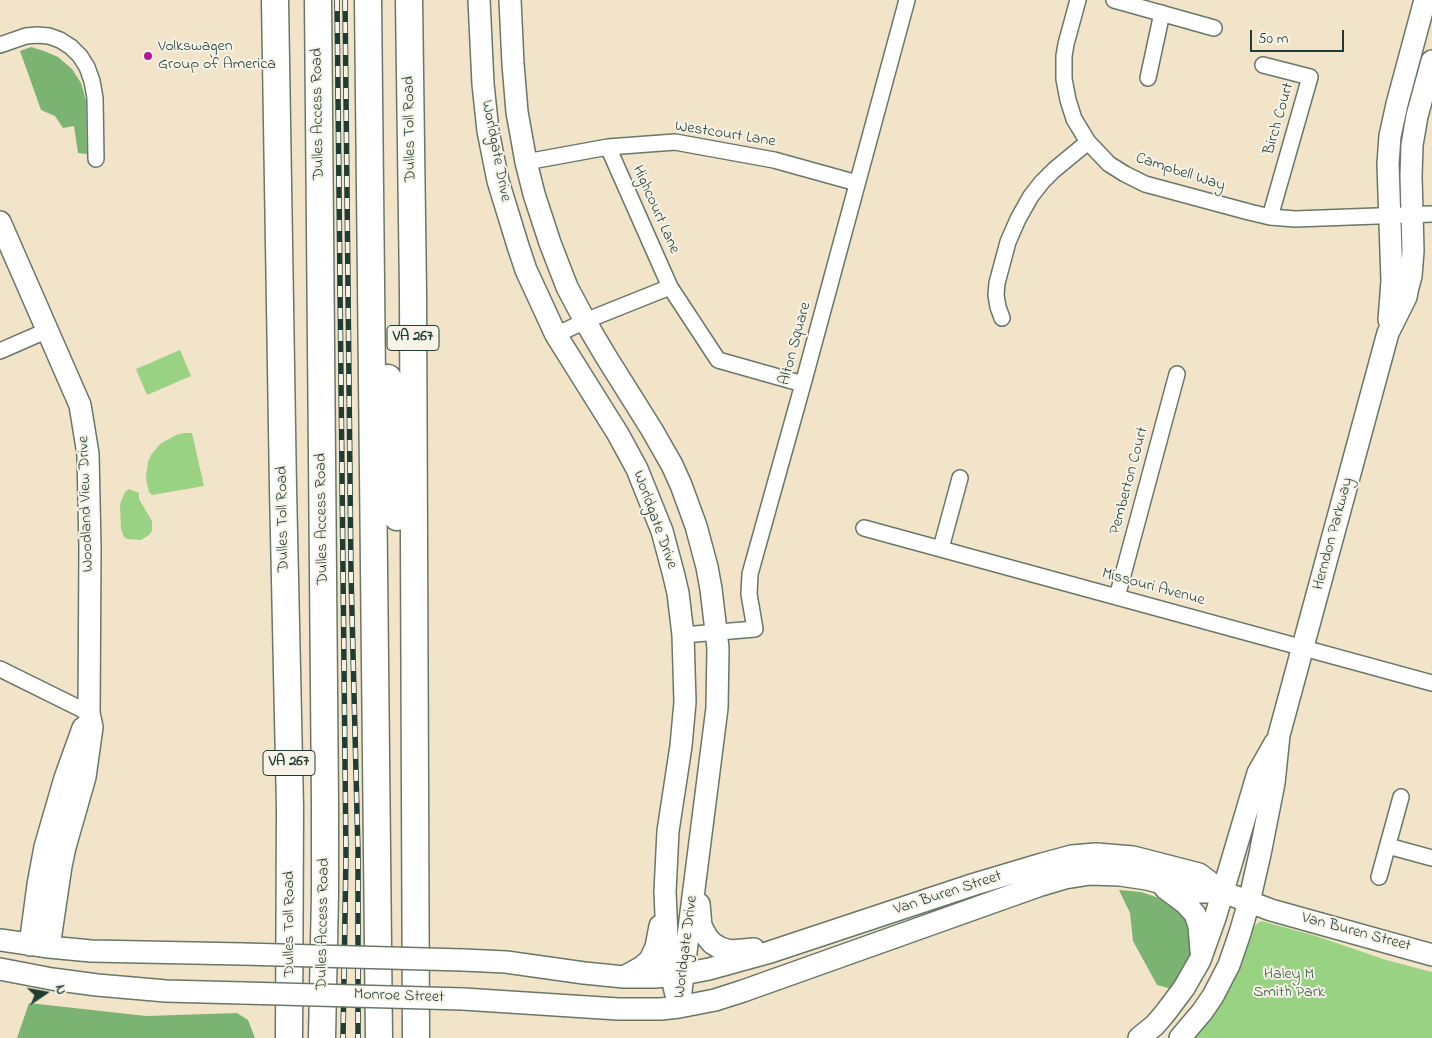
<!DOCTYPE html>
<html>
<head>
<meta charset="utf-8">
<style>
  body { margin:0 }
  #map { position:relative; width:1432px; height:1038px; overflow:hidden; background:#f1e4c9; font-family:"Indie Flower",sans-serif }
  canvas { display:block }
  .north { position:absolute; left:20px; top:968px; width:50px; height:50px; -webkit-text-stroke:4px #f7f3e8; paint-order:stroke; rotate:78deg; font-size:14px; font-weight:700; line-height:20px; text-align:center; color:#1f3d34 }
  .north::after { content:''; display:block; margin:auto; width:18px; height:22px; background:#1f3d34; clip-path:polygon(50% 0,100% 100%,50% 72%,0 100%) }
  .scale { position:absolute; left:1250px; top:30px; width:94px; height:22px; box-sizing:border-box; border:2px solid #1f3d34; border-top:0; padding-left:6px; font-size:15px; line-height:18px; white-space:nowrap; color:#1f3d34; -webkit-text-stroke:4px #f7f3e8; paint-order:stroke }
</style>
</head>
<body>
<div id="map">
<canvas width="1432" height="1038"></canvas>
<div class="north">N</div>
<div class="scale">50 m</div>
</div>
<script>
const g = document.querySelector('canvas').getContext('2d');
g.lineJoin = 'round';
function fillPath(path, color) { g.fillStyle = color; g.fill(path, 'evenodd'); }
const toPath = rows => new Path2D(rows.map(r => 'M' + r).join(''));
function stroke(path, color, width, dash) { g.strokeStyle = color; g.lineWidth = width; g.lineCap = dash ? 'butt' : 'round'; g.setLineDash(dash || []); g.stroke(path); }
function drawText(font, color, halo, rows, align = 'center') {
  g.font = font + ' "Indie Flower",sans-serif'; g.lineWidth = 4; g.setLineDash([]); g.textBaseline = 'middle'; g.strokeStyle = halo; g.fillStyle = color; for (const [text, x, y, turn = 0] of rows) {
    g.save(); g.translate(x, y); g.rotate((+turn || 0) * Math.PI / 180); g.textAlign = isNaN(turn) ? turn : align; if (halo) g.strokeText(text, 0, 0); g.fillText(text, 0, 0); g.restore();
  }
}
const green = toPath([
  [180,350,191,376,147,395,136,369],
  [184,433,192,433,204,486,152,495,149,492,147,484,146,477,148,462,151,455,160,444,176,435],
  [129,489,139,493,139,499,152,521,152,531,149,535,141,540,127,539,124,537,121,529,120,504,125,492],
  [1261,921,1316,936,1386,960,1432,972,1432,1038,1192,1038,1249,930]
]);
const forest = toPath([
  [31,47,44,51,58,57,72,69,81,83,86,101,87,154,78,153,74,126,63,128,55,116,41,110,20,51],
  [1119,890,1141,892,1162,899,1176,901,1194,908,1195,942,1187,963,1172,989,1157,985,1133,941,1130,913],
  [29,1003,146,1016,237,1013,248,1020,255,1038,17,1038]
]);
const street = toPath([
  [1078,0,1066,44,1064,56,1064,79,1068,100,1074,119,1088,142,1109,164,1125,174,1145,184,1249,212,1270,217,1295,219,1432,214],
  [1114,0,1214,28],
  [0,45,26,36,37,35,49,36,60,40,71,47,80,56,87,67,92,81,95,98,96,159],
  [1263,65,1310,77,1270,217],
  [1148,78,1162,13],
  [608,147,670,287,718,360,803,384],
  [526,162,608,147,675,142,774,160,857,183],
  [1002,318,998,307,996,295,997,283,1008,242,1018,219,1031,196,1042,182,1054,170,1088,142],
  [556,335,585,321,670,287],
  [0,351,48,330],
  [864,528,1432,683],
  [941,548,960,478],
  [1117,597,1177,374],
  [683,635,755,629,749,594,750,574,803,384,907,0],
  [0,669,89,713],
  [1388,846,1432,858],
  [1379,877,1401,797]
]);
const secondary = toPath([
  [479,0,483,84,488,131,498,181,518,246,526,270,556,335,618,434,637,469,662,531,673,572,678,593,683,635,685,702,681,746,668,831,665,892,668,960,676,995],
  [510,0,513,64,517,112,526,162,534,194,550,243,567,287,585,321,605,355,652,430,672,465,681,485,696,526,707,567,711,589,718,648,717,708,679,1007],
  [0,222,80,405,88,454,90,548,89,713,92,727,85,777,65,847,61,866,49,947],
  [1389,320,1392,281,1388,164,1390,136,1397,104,1425,0],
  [1165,888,1185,903,1195,914,1199,926,1201,951],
  [699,904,701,926,707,937,712,943,720,948,731,951,754,949],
  [0,940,49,947,91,951,243,954],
  [30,945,38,885,45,847,65,778,83,728],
  [463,960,506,962,584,973,624,977,655,977,683,974,709,969,767,953,975,884,1042,864,1072,856,1096,854,1133,857,1199,874,1223,892,1271,910,1432,955],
  [0,969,52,979,97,985,166,991,243,993],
  [624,977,642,967,650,960,656,947,660,926],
  [463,999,618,1009,661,1009,679,1007,715,1000,743,991,1038,886,1065,878,1090,874,1120,875,1147,879,1195,892,1223,892],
  [1139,1038,1155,1025,1166,1012,1184,988,1200,960,1215,918,1258,773,1275,743],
  [1180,1038,1202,1012,1213,996,1229,965,1240,933,1249,902,1260,854,1274,783,1279,735,1388,333,1406,297,1408,287,1411,276,1413,251,1411,176,1412,145,1417,116,1432,61]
]);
const highway = toPath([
  [275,0,283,488,290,808,289,1038],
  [318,0,325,802,325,894,322,1038],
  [368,0,379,1038],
  [409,0,413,292,416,1038],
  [388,378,397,517]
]);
const rail = toPath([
  [337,0,346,855,343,1038],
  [345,0,351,574,358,852,358,1038]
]);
const secondaryBridge = toPath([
  [243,954,463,960],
  [243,993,463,999]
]);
const markers = [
  [148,56,5,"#b5179e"]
];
const shields = [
  [413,338,52],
  [289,763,52]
];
const shieldNames = [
  ["VA 267",413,338],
  ["VA 267",289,763]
];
const poiNames = [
  ["Volkswagen",158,47],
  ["Group of America",158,65]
];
const streetNames = [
  ["Dulles Access Road",319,114,-91],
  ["Birch Court",1280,119,-74],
  ["Dulles Toll Road",411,129,-91],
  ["Westcourt Lane",725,135,9],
  ["Worldgate Drive",495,151,79],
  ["Campbell Way",1180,173,18],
  ["Highcourt Lane",655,210,66],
  ["Alton Square",796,344,-75],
  ["Pemberton Court",1130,481,-75],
  ["Woodland View Drive",87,504,-92],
  ["Dulles Toll Road",284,519,-91],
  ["Dulles Access Road",323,519,-91],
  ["Worldgate Drive",654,520,70],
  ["Herndon Parkway",1334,534,-75],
  ["Missouri Avenue",1153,588,15],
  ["Van Buren Street",948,894,-18],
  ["Dulles Toll Road",290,924,-90],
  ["Dulles Access Road",324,924,-89],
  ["Van Buren Street",1356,933,15],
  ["Worldgate Drive",687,947,-83],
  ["Monroe Street",399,997,2]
];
const parkNames = [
  ["Haley M",1289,975],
  ["Smith Park",1289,993]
];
fillPath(green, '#9ad284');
fillPath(forest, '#7bb472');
stroke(street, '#687768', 18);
stroke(secondary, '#687768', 24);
stroke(highway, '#687768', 29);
stroke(street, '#fff', 15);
stroke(secondary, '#fff', 21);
stroke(highway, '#fff', 26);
stroke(rail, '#1f3d34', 5.5);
stroke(rail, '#f7f3e8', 4, [11]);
stroke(secondaryBridge, '#687768', 24, []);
stroke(secondaryBridge, '#fff', 21);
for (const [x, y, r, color] of markers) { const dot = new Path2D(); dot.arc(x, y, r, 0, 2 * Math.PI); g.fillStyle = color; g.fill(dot); stroke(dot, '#f7f3e8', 2); }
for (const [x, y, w] of shields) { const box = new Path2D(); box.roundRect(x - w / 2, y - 12.5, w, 25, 4); g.fillStyle = '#f7f3e8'; g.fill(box); stroke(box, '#1f3d34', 1); }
drawText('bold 15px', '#1f3d34', null, shieldNames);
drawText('16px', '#1f3d34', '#f7f3e8', poiNames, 'left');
drawText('16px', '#1f3d34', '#f7f3e8', streetNames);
drawText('16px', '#385b44', '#f7f3e8', parkNames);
</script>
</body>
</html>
